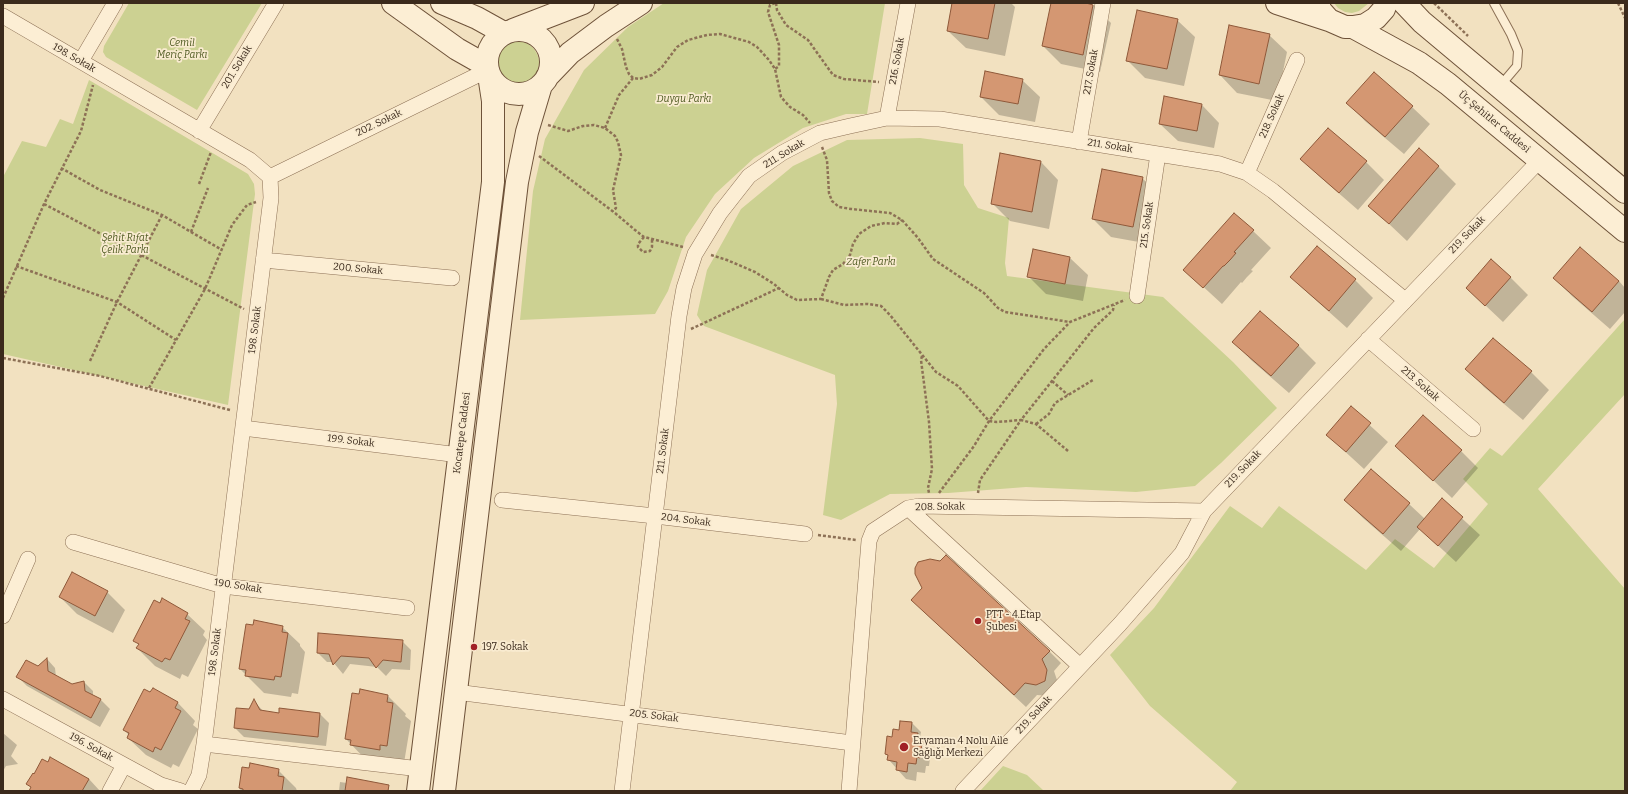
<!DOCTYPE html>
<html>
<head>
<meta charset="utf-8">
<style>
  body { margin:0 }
  #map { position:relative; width:1628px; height:794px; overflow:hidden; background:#f2e1c0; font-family:Bitter,serif }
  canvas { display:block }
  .frame { position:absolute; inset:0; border:4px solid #3b2a1c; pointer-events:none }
</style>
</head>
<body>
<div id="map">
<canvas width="1628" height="794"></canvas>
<div class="frame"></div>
</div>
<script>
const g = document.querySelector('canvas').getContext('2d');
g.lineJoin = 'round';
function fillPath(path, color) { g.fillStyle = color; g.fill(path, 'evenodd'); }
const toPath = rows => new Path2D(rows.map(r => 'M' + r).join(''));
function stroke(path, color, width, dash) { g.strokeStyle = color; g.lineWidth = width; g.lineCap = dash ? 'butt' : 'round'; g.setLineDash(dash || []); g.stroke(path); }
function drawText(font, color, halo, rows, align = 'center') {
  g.font = font + ' Bitter,serif'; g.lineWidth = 3.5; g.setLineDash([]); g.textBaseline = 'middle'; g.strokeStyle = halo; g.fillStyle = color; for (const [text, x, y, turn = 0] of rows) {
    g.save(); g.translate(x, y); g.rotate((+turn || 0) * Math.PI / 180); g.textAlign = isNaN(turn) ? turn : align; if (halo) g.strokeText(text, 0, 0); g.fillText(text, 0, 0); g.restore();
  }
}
const green = toPath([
  [129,3,262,3,197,110,106,57,103,52,104,46],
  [664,3,885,3,867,114,846,114,803,128,754,158,715,194,686,237,668,291,655,314,520,320,533,191,545,139,584,70,628,27],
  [1334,3,1369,3,1359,11,1352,13,1345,12,1338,8],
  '495 63a22 22 0 1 1 44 0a22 22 0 1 1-44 0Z',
  [89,80,248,174,254,184,255,194,228,405,3,354,3,177,22,141,46,147,60,119,73,124],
  [920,138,963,144,964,185,978,208,1009,218,1005,263,1007,276,1163,297,1233,362,1277,408,1221,463,1195,486,1136,492,1026,487,948,493,890,494,841,520,823,515,837,404,835,375,704,326,697,315,707,270,741,209,793,166,847,140],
  [1625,319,1625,394,1538,489,1625,589,1625,791,1230,791,1237,782,1150,706,1110,655,1154,608,1230,506,1262,528,1279,506,1366,570,1395,539,1434,568,1488,504,1463,479,1490,448,1502,456],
  [1003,766,1027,775,1044,791,980,791]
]);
const shadow = toPath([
  [953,3,1011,3,1015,7,1005,56,966,48,948,31],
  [1052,3,1082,3,1093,5,1111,23,1100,72,1061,64,1043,46],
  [1177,20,1195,37,1184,86,1145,78,1127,60],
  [1269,35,1287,52,1277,101,1237,93,1220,75],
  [1022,80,1040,97,1035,122,999,115,981,97],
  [1348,103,1412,107,1430,124,1404,154,1365,121],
  [1202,105,1219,123,1214,148,1178,141,1160,124],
  [1302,159,1366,162,1384,180,1358,210,1319,176],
  [1041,162,1058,180,1049,229,1010,221,992,203],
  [1438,166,1456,184,1407,241,1370,206],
  [1142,178,1160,195,1150,244,1111,237,1093,219],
  [1253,231,1271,248,1251,270,1253,271,1247,277,1242,283,1241,282,1222,304,1185,270],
  [1317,247,1355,280,1373,298,1347,328,1309,294,1291,277],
  [1033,251,1070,258,1088,275,1083,301,1046,294,1028,276],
  [1510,277,1528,295,1503,322,1467,288],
  [1554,278,1619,281,1625,288,1625,312,1610,329,1572,296],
  [1493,339,1531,372,1549,390,1523,420,1484,387,1467,369],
  [1234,342,1298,345,1316,363,1289,393,1251,360],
  [1351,408,1388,442,1364,469,1327,435],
  [1397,446,1461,451,1478,468,1452,498],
  [1345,500,1409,504,1425,519,1442,500,1480,535,1456,562,1420,529,1401,551,1363,518],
  [941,562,1049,651,1061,663,1054,671,1058,683,1049,696,1037,695,1026,707,924,612,923,588],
  [107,592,125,610,113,633,77,614,60,597],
  [187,614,205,631,203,635,207,640,188,677,182,674,180,679,155,666,137,648,139,645,134,640],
  [282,627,300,644,300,646,305,652,298,694,292,693,291,697,264,693,240,669],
  [402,641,411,650,410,670,392,669,386,676,377,667,350,664,343,674,333,662,327,662,318,653],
  [47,659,55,668,56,677,72,685,84,682,93,691,93,696,101,700,110,709,100,727,27,686,18,677,38,667],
  [153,689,178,703,195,721,193,725,198,729,179,767,173,764,171,768,146,755,128,738,129,735,124,730],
  [373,694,388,696,406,714,405,716,411,721,404,763,369,763,346,739],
  [254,701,264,712,279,714,320,714,329,723,326,746,244,737,235,728,249,710],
  [912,723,921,732,920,737,931,750,929,766,926,766,925,773,917,772,916,781,906,779,889,760,889,757,886,754,893,738,899,731],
  [3,733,17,745,11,756,18,764,6,766,3,771],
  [42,761,89,779,100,791,30,791,31,788,28,784],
  [243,768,278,770,296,788,297,791,240,791],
  [340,782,347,783,383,791,339,791]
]);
const building = toPath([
  [952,3,995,3,988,39,947,31,952,3],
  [1051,3,1086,3,1093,5,1083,55,1042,46,1051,3],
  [1137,10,1178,19,1167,69,1126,61,1137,10],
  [1229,25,1270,34,1259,84,1219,75,1229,25],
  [985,71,1023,79,1018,104,980,97,985,71],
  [1374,72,1413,106,1385,137,1346,103,1374,72],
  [1164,96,1202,104,1197,131,1159,124,1164,96],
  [1328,128,1367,161,1339,193,1300,159,1328,128],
  [1419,148,1439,166,1389,224,1368,206,1419,148],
  [1000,153,1041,161,1032,212,991,204,1000,153],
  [1102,169,1143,177,1133,227,1092,219,1102,169],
  [1234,213,1254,230,1234,252,1236,253,1230,260,1224,266,1223,266,1203,288,1183,270,1234,213],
  [1317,246,1356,279,1329,311,1290,277,1317,246],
  [1580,247,1619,281,1592,312,1553,278,1580,247],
  [1033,249,1070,257,1065,284,1027,277,1033,249],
  [1491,259,1511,277,1485,306,1466,288,1491,259],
  [1260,311,1299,345,1271,376,1232,342,1260,311],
  [1493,338,1532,371,1504,403,1465,369,1493,338],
  [1351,406,1371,423,1346,452,1326,435,1351,406],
  [1423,415,1462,450,1433,481,1395,446,1423,415],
  [1371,469,1410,503,1383,534,1344,500,1371,469],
  [1442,498,1463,517,1438,546,1417,527,1442,498],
  [946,555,1050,651,1042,659,1047,670,1045,681,1036,685,1025,683,1014,695,911,600,922,588,915,574,915,568,918,562,930,559,940,561,946,555],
  [72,572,108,591,95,616,59,597,72,572],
  [162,598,188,613,185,619,190,621,170,660,165,658,162,662,136,648,139,644,133,641,154,600,160,603,162,598],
  [254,620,283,626,282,632,288,633,281,677,275,676,274,680,245,676,246,670,239,669,246,624,253,625,254,620],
  [318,633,403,640,401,662,383,660,376,668,369,658,341,656,333,665,329,654,317,653,318,633],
  [47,658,48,671,72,684,84,681,85,691,101,699,91,718,16,677,26,660,38,666,47,658],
  [153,688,178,702,175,708,181,711,161,750,155,747,153,752,127,738,129,733,123,730,144,689,150,692,153,688],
  [360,689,388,695,387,702,393,703,387,746,380,745,380,750,350,745,351,740,345,739,352,693,359,694,360,689],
  [254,699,260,710,279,713,279,708,320,713,318,737,234,728,236,708,249,709,254,699],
  [900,721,912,722,911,732,918,733,917,739,923,739,920,758,917,757,916,764,908,763,907,772,896,770,897,762,887,760,888,755,885,754,887,736,892,737,893,729,899,730,900,721],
  [50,757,89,779,82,791,29,791,31,787,26,784,33,773,34,774,42,759,48,762,50,757],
  [250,763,279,769,278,776,284,777,282,791,243,791,243,789,239,788,242,767,249,768,250,763],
  [347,777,389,785,388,791,345,791,347,777]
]);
const path = toPath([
  [775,3,770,5,768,12,779,45,779,66,775,69],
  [776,3,777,10,786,25,808,40,833,75,844,79,879,82],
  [1434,3,1468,36],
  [1618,3,1625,18],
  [617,39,622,49,626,67,629,74,633,78,639,79,652,75,662,67,677,47,688,40,707,35,720,34,749,42,757,47,769,60,775,69,781,97,790,107,803,115,810,123],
  [548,125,568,131,583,126,594,125,605,128,615,136,618,142,621,155,613,190,616,208,613,211],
  [605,128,619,95,633,78],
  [822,147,827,160,829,193,832,201,839,207,851,209,890,213,902,220,918,238,933,259,984,293,998,308,1005,312,1070,322],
  [539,156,615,213,635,230,644,237,683,247],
  [61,168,100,190,162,215,222,250],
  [199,184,211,152],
  [44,204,244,309],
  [191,232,208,188],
  [644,237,638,244,638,247,643,252,650,251,652,247,652,239],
  [711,255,727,260,755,272,774,284,787,295,797,300,821,299,829,277,833,270,843,264,850,255,853,244,859,234,871,226,885,223,897,224,902,220],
  [16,266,117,302,176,340],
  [3,298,44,204,81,131,93,85],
  [821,299,844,305,868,304,881,306,890,315,936,372,958,386,989,421,997,422,1021,420,980,480,978,493],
  [691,329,779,288],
  [922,356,921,360,929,422,932,469,928,488,929,493],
  [3,358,100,376,230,410],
  [90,361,117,302,162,215],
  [1052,381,1068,395],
  [149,388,205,289,232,225,247,205,256,202],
  [1036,424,1049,414,1055,403,1093,380],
  [1068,451,1036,424,1021,420,1094,328,1113,310,1114,305],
  [939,493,974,446,989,421,1044,349,1070,322,1125,300],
  [818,535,856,540]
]);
const lane = toPath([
  [1494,3,1511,34,1518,51,1517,66,1500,86]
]);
const street = toPath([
  [3,16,250,160,270,177,271,198,204,744,199,775,191,791],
  [81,61,115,3],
  [887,118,908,3],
  [199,131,276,3],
  [1079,142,1103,3],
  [1247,173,1297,60],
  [270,177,488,70],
  [263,260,452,278],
  [1137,296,1158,154],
  [1368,339,1473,429],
  [243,428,459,455],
  [502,500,655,516,805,534],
  [908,508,1080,666],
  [73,542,223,586,407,608],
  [3,616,28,559],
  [456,692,852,743],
  [3,699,161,785,181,791],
  [204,744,420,769],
  [110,791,124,765],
  [622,791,679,316,684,288,695,254,720,213,749,176,782,153,820,133,850,126,887,118,940,119,1220,164,1247,173,1273,191,1405,300],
  [849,791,869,541,873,531,908,508,919,506,1204,511],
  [963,791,1120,624,1182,553,1204,511,1540,160]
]);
const secondary = toPath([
  [393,3,457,49,487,66],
  [442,3,477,18,504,33],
  [1277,3,1329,20],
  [1317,3,1321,11,1329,20,1345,27,1353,27,1365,25,1376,18,1384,9,1386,3],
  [1404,3,1422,22,1625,192],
  [1353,27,1419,63,1448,84,1625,231],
  [513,30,583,3],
  '487 62a32 32 0 1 1 64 0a32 32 0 1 1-64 0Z',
  [547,77,570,53,606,26,641,3],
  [418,791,493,182,493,101,489,75],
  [444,791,517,182,527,132,541,85]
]);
const markers = [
  [978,621,4,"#a12026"],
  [474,647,4,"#a12026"],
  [904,747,5,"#a12026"]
];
const parkNames = [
  ["Cemil",182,43],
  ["Meriç Parkı",182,55],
  ["Duygu Parkı",684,99],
  ["Şehit Rıfat",125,238],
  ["Çelik Parkı",125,250],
  ["Zafer Parkı",871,262]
];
const streetNames = [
  ["198. Sokak",74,58,30],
  ["216. Sokak",897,61,-80],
  ["201. Sokak",237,67,-59],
  ["217. Sokak",1091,72,-80],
  ["218. Sokak",1272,116,-66],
  ["Üç Şehitler Caddesi",1494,122,40],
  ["202. Sokak",379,123,-26],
  ["211. Sokak",1110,146,9],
  ["211. Sokak",784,154,-31],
  ["215. Sokak",1147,225,-82],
  ["219. Sokak",1467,235,-46],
  ["200. Sokak",358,269,5],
  ["198. Sokak",255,330,-83],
  ["213. Sokak",1420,384,41],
  ["Kocatepe Caddesi",462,433,-83],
  ["199. Sokak",351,441,7],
  ["211. Sokak",663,451,-83],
  ["219. Sokak",1243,469,-46],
  ["208. Sokak",940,507,-1],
  ["204. Sokak",686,520,7],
  ["190. Sokak",238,586,9],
  ["198. Sokak",215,652,-83],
  ["219. Sokak",1034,715,-47],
  ["205. Sokak",654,716,7],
  ["196. Sokak",91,747,29]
];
const poiNames = [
  ["PTT - 4.Etap",986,615],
  ["Şubesi",986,627],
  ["197. Sokak",482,647],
  ["Eryaman 4 Nolu Aile",913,741],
  ["Sağlığı Merkezi",913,753]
];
fillPath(green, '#ccd192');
fillPath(shadow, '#0003');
fillPath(building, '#d49772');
stroke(building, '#8e5839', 1);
stroke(lane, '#8d7156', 10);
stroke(street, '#8d7156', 16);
stroke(secondary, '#6e5239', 24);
stroke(path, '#8d7156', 2.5, [3, 2]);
stroke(lane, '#fceed4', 8);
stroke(street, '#fceed4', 15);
stroke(secondary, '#fceed4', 22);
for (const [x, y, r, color] of markers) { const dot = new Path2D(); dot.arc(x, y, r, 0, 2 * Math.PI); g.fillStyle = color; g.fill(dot); stroke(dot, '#f9ebd0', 1.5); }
drawText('italic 10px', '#4d5920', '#f9ebd0', parkNames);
drawText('10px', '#3b2a1c', '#f9ebd0', streetNames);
drawText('10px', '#3b2a1c', '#f9ebd0', poiNames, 'left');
</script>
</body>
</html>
